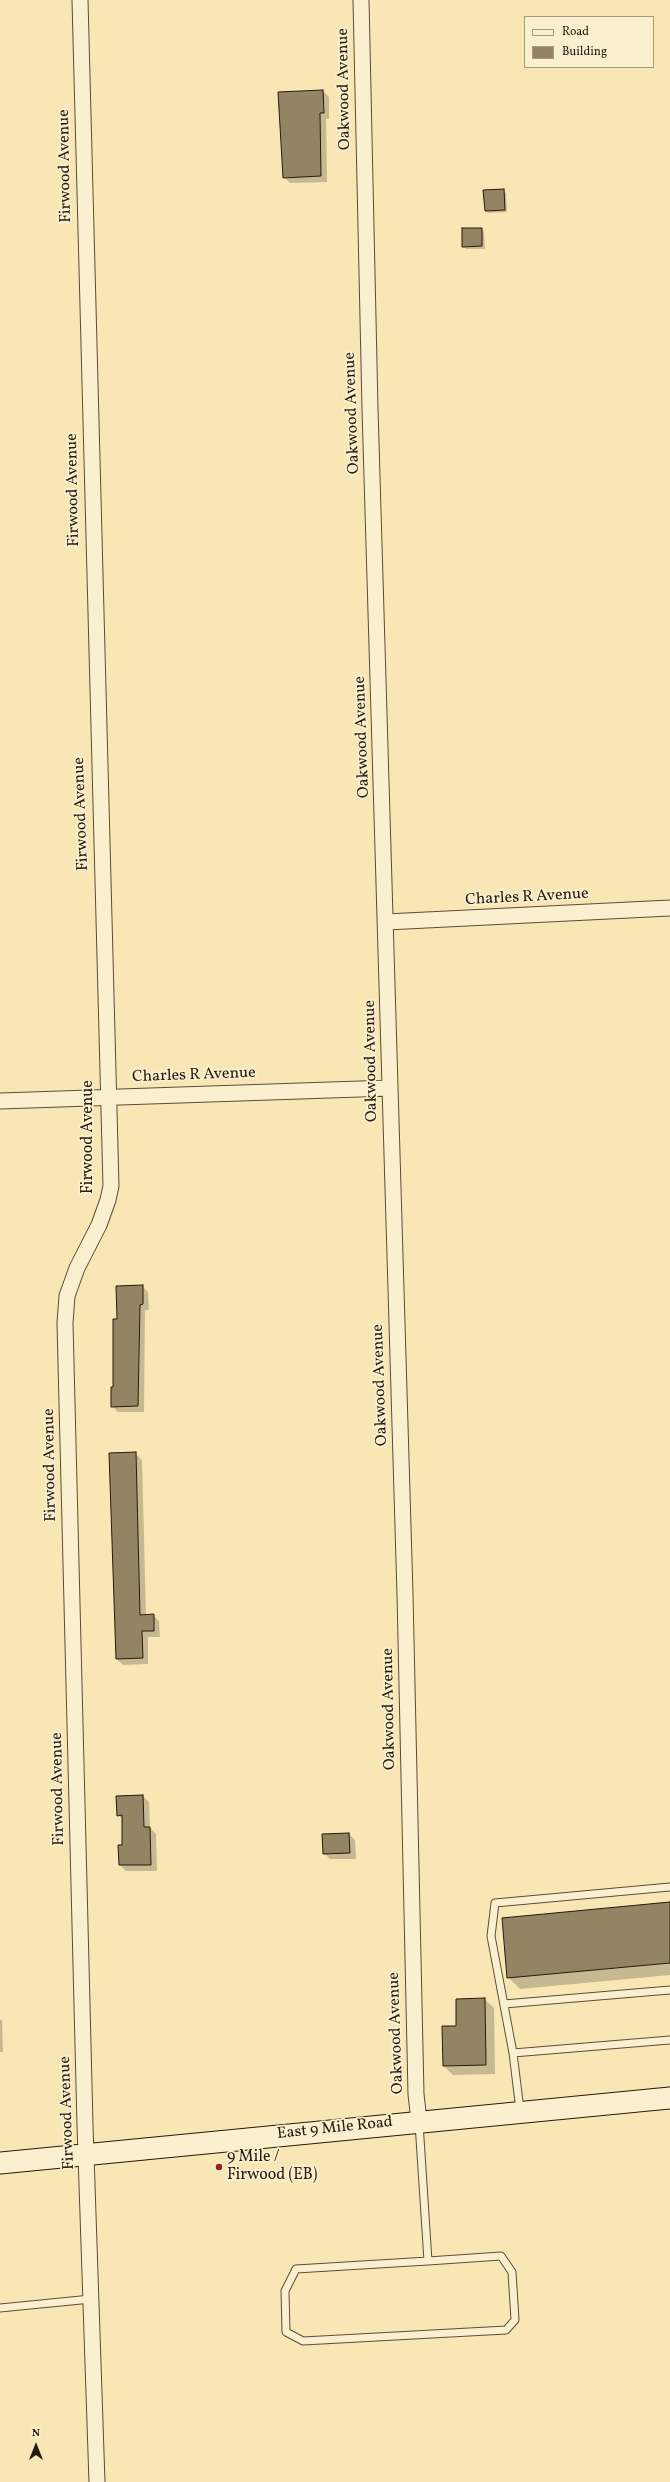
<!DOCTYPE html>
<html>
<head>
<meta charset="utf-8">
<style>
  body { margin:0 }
  #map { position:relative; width:670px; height:2482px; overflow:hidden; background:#f8e7b4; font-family:Vollkorn,serif }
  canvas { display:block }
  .legend { position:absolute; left:524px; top:16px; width:130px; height:52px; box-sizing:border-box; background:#faefce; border:1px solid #a69981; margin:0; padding:5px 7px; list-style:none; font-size:12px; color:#27190d }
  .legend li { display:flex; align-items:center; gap:8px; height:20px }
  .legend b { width:20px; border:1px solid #a69981 }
  .north { position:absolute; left:16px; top:2426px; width:40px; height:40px; -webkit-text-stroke:3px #faefce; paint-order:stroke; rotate:0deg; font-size:11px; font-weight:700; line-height:16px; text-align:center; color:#27190d }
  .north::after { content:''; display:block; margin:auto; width:14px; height:18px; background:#27190d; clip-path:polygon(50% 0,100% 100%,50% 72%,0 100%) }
</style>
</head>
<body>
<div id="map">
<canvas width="670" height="2482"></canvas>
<ul class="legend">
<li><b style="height:5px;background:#faefce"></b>Road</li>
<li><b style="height:11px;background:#948464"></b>Building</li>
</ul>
<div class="north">N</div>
</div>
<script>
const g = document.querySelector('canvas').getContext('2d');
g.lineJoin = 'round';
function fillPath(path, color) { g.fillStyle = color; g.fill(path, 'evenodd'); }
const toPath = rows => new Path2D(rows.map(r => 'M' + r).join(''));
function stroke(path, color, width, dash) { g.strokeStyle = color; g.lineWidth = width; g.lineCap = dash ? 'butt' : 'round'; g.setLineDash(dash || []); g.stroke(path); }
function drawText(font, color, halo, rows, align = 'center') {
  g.font = font + ' Vollkorn,serif'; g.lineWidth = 3.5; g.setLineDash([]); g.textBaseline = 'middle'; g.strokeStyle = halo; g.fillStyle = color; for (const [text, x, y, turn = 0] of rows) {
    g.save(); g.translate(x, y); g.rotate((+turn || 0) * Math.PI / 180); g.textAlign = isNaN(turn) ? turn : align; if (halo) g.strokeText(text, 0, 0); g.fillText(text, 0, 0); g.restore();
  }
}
const shadow = toPath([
  [323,91,329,97,329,119,326,119,327,182,290,183,284,177],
  [503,190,506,193,507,212,488,213,486,210],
  [482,229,484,232,485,249,466,249,463,246],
  [142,1286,148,1292,149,1310,145,1310,144,1412,118,1412,112,1406,114,1388],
  [136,1454,142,1460,146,1615,153,1615,159,1621,160,1637,148,1637,148,1664,123,1665,117,1659],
  [143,1796,149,1802,150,1828,156,1834,157,1871,126,1871,120,1865,123,1846,123,1820,118,1815],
  [349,1834,355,1840,356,1859,330,1859,324,1853],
  [670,1903,670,1975,520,1989,508,1977],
  [484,1999,494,2008,495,2074,453,2075,444,2066,443,2027,458,2027],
  [0,2019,2,2021,3,2052,0,2052]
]);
const building = toPath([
  [323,90,324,113,320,113,321,176,283,178,278,92,323,90],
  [504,189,505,210,485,211,483,190,504,189],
  [462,228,482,228,482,246,462,247,462,228],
  [143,1285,143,1304,140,1305,138,1406,111,1407,111,1387,113,1387,113,1319,117,1319,116,1286,143,1285],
  [136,1452,140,1615,154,1614,154,1631,142,1631,143,1658,116,1659,109,1453,136,1452],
  [143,1795,144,1827,150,1827,151,1865,119,1865,118,1845,122,1845,122,1815,117,1816,116,1796,143,1795],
  [349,1833,350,1853,323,1854,322,1834,349,1833],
  [670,1902,670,1963,507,1978,502,1918,670,1902],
  [485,1998,486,2065,443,2066,442,2026,456,2026,456,1999,485,1998]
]);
const lane = toPath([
  [504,2004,670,1990],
  [513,2053,670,2040],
  [520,2110,513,2053,491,1936,495,1903,670,1887],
  [419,2123,428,2261,501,2256,512,2272,515,2320,506,2330,303,2341,286,2332,285,2291,296,2269,428,2261],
  [0,2308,91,2299]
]);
const street = toPath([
  [80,0,111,1186,108,1200,99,1225,77,1268,67,1296,65,1323,85,2125,97,2482],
  [361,0,370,409,405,1594,416,2094,419,2121],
  [386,922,670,908],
  [0,1101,390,1088]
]);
const secondary = toPath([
  [0,2163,670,2098]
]);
const markers = [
  [219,2167,4,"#8f2418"]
];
const streetNames = [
  ["Oakwood Avenue",345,89,-91],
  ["Firwood Avenue",66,166,-91],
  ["Oakwood Avenue",353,413,-92],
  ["Firwood Avenue",74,490,-91],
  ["Oakwood Avenue",363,737,-92],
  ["Firwood Avenue",82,814,-92],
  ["Charles R Avenue",527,898,-3],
  ["Oakwood Avenue",372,1061,-91],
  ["Charles R Avenue",194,1076,-2],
  ["Firwood Avenue",89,1137,-90],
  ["Oakwood Avenue",381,1385,-92],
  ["Firwood Avenue",51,1465,-91],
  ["Oakwood Avenue",390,1709,-91],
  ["Firwood Avenue",59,1789,-91],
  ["Oakwood Avenue",397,2033,-92],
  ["Firwood Avenue",68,2113,-92],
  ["East 9 Mile Road",335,2129,-6]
];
const poiNames = [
  ["9 Mile /",227,2158],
  ["Firwood (EB)",227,2176]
];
fillPath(shadow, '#0003');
fillPath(building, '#948464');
stroke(building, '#27190d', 1);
stroke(lane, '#5b4c37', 9);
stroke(street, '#5b4c37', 17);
stroke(secondary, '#27190d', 23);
stroke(lane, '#faefce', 7);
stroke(street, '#faefce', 15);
stroke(secondary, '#faefce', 21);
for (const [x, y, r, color] of markers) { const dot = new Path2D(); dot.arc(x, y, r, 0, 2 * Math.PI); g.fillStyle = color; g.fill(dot); stroke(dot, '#faefce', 1.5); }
drawText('16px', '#27190d', '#faefce', streetNames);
drawText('16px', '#27190d', '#faefce', poiNames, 'left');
</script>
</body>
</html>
